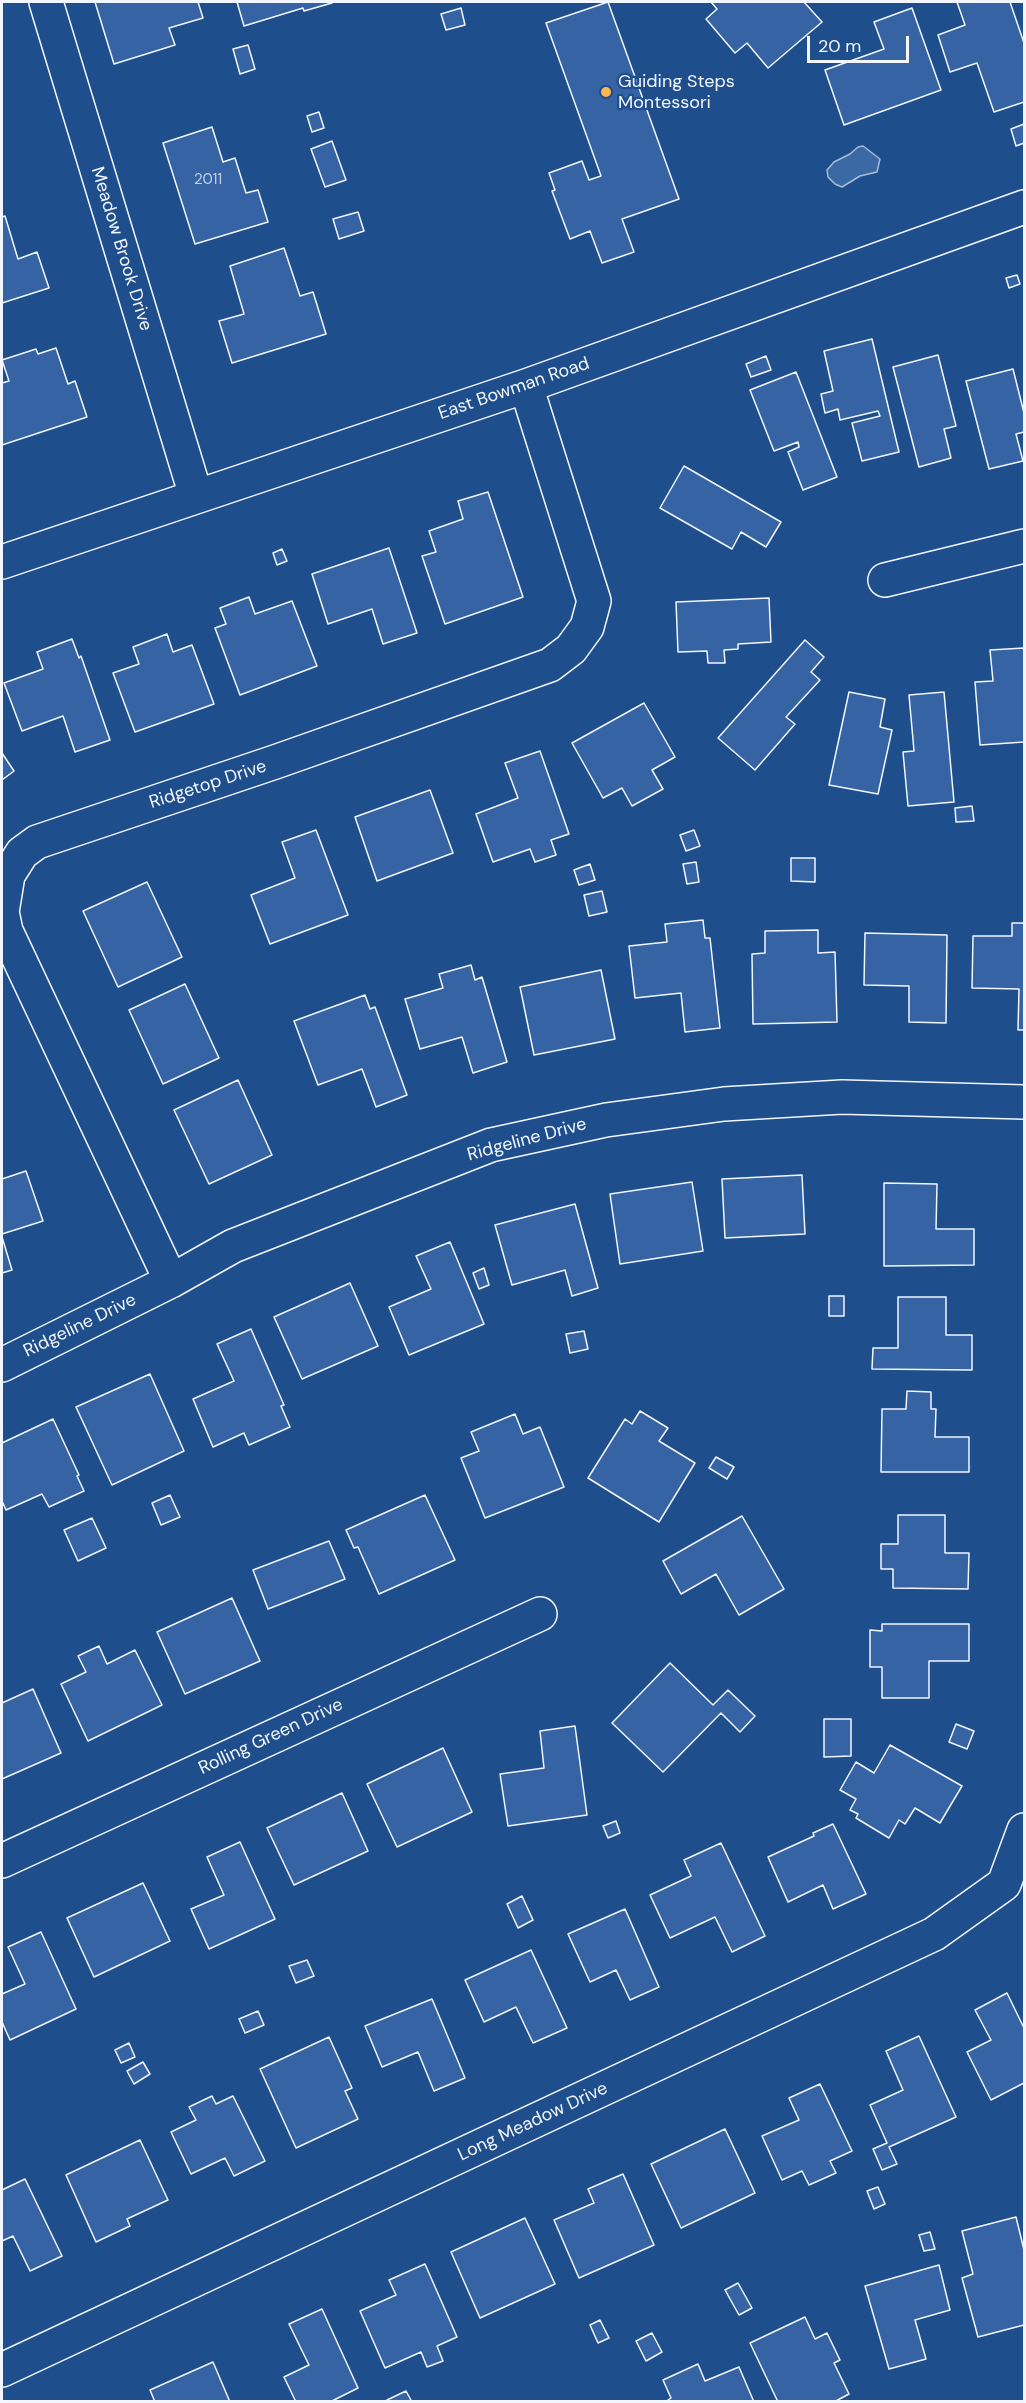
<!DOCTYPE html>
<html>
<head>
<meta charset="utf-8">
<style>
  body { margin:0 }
  #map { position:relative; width:1026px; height:2403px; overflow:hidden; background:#1f4e8c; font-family:"DM Sans",sans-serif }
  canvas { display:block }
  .frame { position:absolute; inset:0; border:3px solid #f2f6ff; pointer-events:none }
  .scale { position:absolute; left:807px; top:36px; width:102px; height:27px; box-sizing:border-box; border:3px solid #f2f6ff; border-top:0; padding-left:8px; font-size:18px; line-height:21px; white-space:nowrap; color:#f2f6ff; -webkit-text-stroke:4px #1f4e8c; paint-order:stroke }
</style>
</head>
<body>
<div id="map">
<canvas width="1026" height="2403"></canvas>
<div class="frame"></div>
<div class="scale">20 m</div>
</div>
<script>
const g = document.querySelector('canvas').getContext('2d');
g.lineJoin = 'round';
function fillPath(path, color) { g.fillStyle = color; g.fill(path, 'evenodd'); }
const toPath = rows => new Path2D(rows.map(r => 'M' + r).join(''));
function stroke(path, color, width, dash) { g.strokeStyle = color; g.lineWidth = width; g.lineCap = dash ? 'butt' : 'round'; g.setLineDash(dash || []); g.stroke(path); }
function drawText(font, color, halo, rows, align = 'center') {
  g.font = font + ' "DM Sans",sans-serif'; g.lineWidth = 4.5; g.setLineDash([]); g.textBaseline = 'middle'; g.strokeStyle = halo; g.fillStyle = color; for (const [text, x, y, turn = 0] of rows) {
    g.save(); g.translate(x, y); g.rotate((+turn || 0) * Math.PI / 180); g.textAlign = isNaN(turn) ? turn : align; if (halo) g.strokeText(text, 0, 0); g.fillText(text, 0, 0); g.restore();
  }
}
const water = toPath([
  [863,146,880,159,877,172,860,176,842,187,835,184,828,177,827,170,834,162,850,154,858,147,863,146]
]);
const building = toPath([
  [95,2,198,2,203,18,169,28,175,45,114,64,95,2],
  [237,2,331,2,332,3,304,11,303,8,244,26,237,2],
  [608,2,679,199,622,219,634,252,602,263,590,231,570,239,552,191,555,190,549,173,582,161,589,180,601,176,546,23,608,2],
  [711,2,804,2,822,22,768,68,747,43,735,53,706,19,717,9,711,2],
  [957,2,1010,2,1024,43,1024,102,994,112,977,63,950,72,938,35,965,25,957,2],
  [461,8,465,25,446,30,441,14,461,8],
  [912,8,941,90,844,125,825,70,884,49,874,22,912,8],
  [248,45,255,69,240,74,233,49,248,45],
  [319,112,324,128,312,132,307,116,319,112],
  [1024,124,1024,143,1016,146,1011,129,1024,124],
  [212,127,223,162,235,158,246,193,258,190,268,222,195,244,163,143,212,127],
  [332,141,346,180,325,187,311,149,332,141],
  [358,212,364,231,339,239,333,219,358,212],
  [5,216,18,259,37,252,49,288,2,303,2,217,5,216],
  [284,248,300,296,313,292,326,334,232,363,219,321,244,314,230,266,284,248],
  [1017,275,1020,284,1009,288,1006,278,1017,275],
  [872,339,899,452,862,461,852,423,880,416,878,411,840,420,838,409,825,413,821,394,833,391,824,351,872,339],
  [56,348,68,384,75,381,87,417,2,445,2,383,9,381,2,360,36,349,38,354,56,348],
  [938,355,956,426,944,429,951,458,919,467,893,367,938,355],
  [766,356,771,370,751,377,746,364,766,356],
  [1013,369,1024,413,1024,432,1016,434,1023,461,989,469,966,381,1013,369],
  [796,372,837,477,803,490,788,452,799,447,798,442,774,451,750,390,796,372],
  [684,466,781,522,766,547,741,532,732,549,660,508,684,466],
  [488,492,523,597,445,624,422,556,436,552,429,531,463,519,458,501,488,492],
  [389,548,417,633,383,644,372,609,328,624,312,574,389,548],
  [282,549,287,561,277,565,273,553,282,549],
  [249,597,255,614,292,601,317,666,240,695,215,628,226,624,220,608,249,597],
  [769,598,771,642,738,644,738,649,724,650,725,663,708,663,707,651,678,652,676,602,769,598],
  [167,634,173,652,192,645,214,704,135,732,113,673,139,664,133,647,167,634],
  [72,639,79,658,81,656,110,740,75,752,63,716,22,731,4,683,43,669,37,652,72,639],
  [805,640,824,657,811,672,820,680,786,717,795,724,755,770,718,738,805,640],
  [1024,648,1024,742,980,745,975,682,993,681,990,650,1024,648],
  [849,692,885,699,880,727,892,730,878,794,829,785,849,692],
  [944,692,954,802,908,806,903,752,914,751,909,695,944,692],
  [644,703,675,757,652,770,663,789,632,806,622,788,603,798,572,743,644,703],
  [540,751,569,834,551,840,556,855,535,862,530,849,493,862,476,814,518,798,505,763,540,751],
  [2,753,14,771,2,780,2,753],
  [430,790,453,853,377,881,355,817,430,790],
  [972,806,974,821,956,822,955,808,972,806],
  [316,830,348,915,270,944,251,895,295,878,282,842,316,830],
  [694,830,700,846,686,851,680,835,694,830],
  [791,858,815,858,815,882,791,881,791,858],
  [696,862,699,882,687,884,683,864,696,862],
  [590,864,595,880,579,885,574,870,590,864],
  [147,882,182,957,118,987,83,911,147,882],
  [602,891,607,912,589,916,584,895,602,891],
  [703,920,705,938,710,938,720,1028,685,1032,681,993,635,998,629,946,667,942,665,924,703,920],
  [1012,923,1024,923,1024,1030,1018,1030,1019,989,972,988,973,936,1012,936,1012,923],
  [818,930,818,953,835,952,837,1022,753,1024,752,954,765,953,765,931,818,930],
  [865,933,947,935,946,1023,909,1022,909,986,864,985,865,933],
  [471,965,475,980,482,977,507,1062,473,1073,462,1037,420,1049,405,999,443,988,439,974,471,965],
  [601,970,615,1039,534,1055,520,987,601,970],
  [185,984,219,1058,163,1084,129,1010,185,984],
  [365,995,370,1009,375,1007,407,1095,376,1107,362,1069,318,1085,294,1021,365,995],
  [238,1080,272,1155,209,1184,174,1110,238,1080],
  [26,1171,43,1221,2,1234,2,1179,26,1171],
  [802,1175,805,1234,725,1238,722,1179,802,1175],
  [692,1182,703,1251,620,1264,610,1194,692,1182],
  [884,1183,937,1184,936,1229,974,1229,974,1265,884,1266,884,1183],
  [575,1204,598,1288,572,1296,565,1270,512,1285,495,1225,575,1204],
  [2,1237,12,1270,2,1273,2,1237],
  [450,1242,484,1324,409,1355,389,1307,431,1289,416,1256,450,1242],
  [484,1268,489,1285,479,1289,473,1273,484,1268],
  [350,1283,378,1346,302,1379,274,1317,350,1283],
  [829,1296,844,1296,844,1316,829,1316,829,1296],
  [898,1297,946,1297,946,1335,972,1335,972,1370,872,1369,873,1348,898,1348,898,1297],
  [251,1329,284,1405,281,1406,290,1427,249,1445,244,1433,213,1447,193,1399,234,1381,217,1344,251,1329],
  [584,1331,588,1349,570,1353,566,1334,584,1331],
  [150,1374,184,1451,112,1485,76,1407,150,1374],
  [907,1391,931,1392,931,1409,936,1409,935,1437,969,1437,969,1472,881,1472,882,1409,906,1409,907,1391],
  [640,1411,668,1428,659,1441,695,1463,659,1522,588,1478,625,1419,632,1424,640,1411],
  [515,1414,523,1434,540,1427,564,1487,485,1518,461,1458,479,1451,471,1432,515,1414],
  [53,1419,79,1475,77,1476,84,1491,49,1507,42,1494,6,1510,2,1501,2,1443,53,1419],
  [716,1457,734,1467,727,1479,709,1468,716,1457],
  [170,1495,180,1517,161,1525,152,1503,170,1495],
  [425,1495,455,1560,379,1594,358,1547,354,1548,346,1530,425,1495],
  [898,1515,945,1515,945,1553,969,1553,968,1589,893,1588,893,1569,881,1569,881,1544,898,1544,898,1515],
  [742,1516,784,1589,739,1615,716,1574,681,1594,663,1561,742,1516],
  [92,1518,106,1548,78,1561,64,1530,92,1518],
  [329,1541,345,1579,268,1609,253,1570,329,1541],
  [232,1598,260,1661,185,1694,157,1632,232,1598],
  [882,1624,969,1624,969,1661,929,1661,929,1698,882,1698,882,1667,870,1667,870,1630,882,1631,882,1624],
  [99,1646,107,1664,135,1650,162,1705,88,1741,61,1684,86,1672,78,1656,99,1646],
  [670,1663,713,1705,728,1690,755,1716,740,1732,721,1713,663,1772,612,1723,670,1663],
  [33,1689,61,1753,2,1779,2,1703,33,1689],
  [824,1719,851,1719,851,1756,824,1757,824,1719],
  [956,1724,974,1731,967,1749,949,1742,956,1724],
  [575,1726,587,1815,508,1826,500,1774,544,1768,540,1731,575,1726],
  [890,1745,962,1786,940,1823,915,1808,905,1824,899,1820,889,1838,856,1818,858,1814,850,1810,856,1799,840,1790,856,1762,874,1773,890,1745],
  [443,1748,472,1812,397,1847,367,1784,443,1748],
  [342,1793,368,1851,294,1885,267,1828,342,1793],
  [616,1821,620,1833,608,1838,603,1826,616,1821],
  [833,1824,866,1894,833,1909,823,1885,788,1902,768,1857,814,1836,813,1833,833,1824],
  [240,1842,275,1919,209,1949,191,1909,224,1895,207,1857,240,1842],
  [721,1843,765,1936,732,1952,715,1917,670,1938,650,1895,691,1876,684,1860,721,1843],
  [143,1883,170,1941,94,1977,67,1918,143,1883],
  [522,1896,533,1920,518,1928,507,1904,522,1896],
  [625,1909,659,1987,630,2000,616,1970,590,1982,568,1934,625,1909],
  [41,1932,76,2009,10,2040,2,2022,2,1994,25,1984,8,1947,41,1932],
  [531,1950,567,2028,533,2043,516,2007,484,2022,465,1980,531,1950],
  [307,1960,314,1976,296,1983,289,1966,307,1960],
  [1007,1993,1024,2028,1024,2083,991,2100,967,2052,991,2040,975,2010,1007,1993],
  [432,1999,465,2078,434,2091,418,2052,382,2067,365,2026,432,1999],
  [258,2011,264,2025,245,2033,239,2019,258,2011],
  [919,2036,956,2117,889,2147,897,2164,882,2170,873,2149,887,2143,870,2105,903,2090,886,2051,919,2036],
  [329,2037,352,2088,345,2091,358,2119,296,2148,260,2069,329,2037],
  [129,2043,135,2057,121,2063,115,2050,129,2043],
  [143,2062,150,2074,134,2084,127,2071,143,2062],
  [820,2084,852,2151,830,2161,836,2173,809,2185,802,2171,782,2180,762,2136,799,2120,789,2098,820,2084],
  [212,2096,216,2104,233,2096,265,2161,234,2176,225,2158,191,2174,171,2132,196,2120,189,2107,212,2096],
  [725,2129,755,2193,681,2228,651,2164,725,2129],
  [140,2140,168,2200,127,2219,130,2226,96,2242,66,2175,140,2140],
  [623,2174,654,2245,579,2278,554,2220,594,2203,588,2189,623,2174],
  [25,2179,62,2256,30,2271,13,2236,2,2241,2,2190,25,2179],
  [878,2187,885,2204,874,2209,867,2191,878,2187],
  [1016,2217,1024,2250,1024,2325,978,2337,962,2278,973,2274,962,2231,1016,2217],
  [525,2218,555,2284,480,2318,451,2252,525,2218],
  [930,2232,935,2249,924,2251,919,2235,930,2232],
  [425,2264,457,2337,437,2346,443,2361,427,2367,421,2352,385,2368,360,2311,396,2295,389,2280,425,2264],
  [939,2265,950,2310,915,2320,926,2359,889,2369,865,2286,939,2265],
  [738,2283,752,2308,739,2315,725,2290,738,2283],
  [322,2309,358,2388,330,2402,296,2402,284,2377,309,2365,289,2324,322,2309],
  [805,2317,815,2339,827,2333,840,2360,834,2363,849,2394,834,2402,778,2402,750,2343,805,2317],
  [600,2320,609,2338,598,2343,590,2325,600,2320],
  [652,2333,662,2352,646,2361,636,2341,652,2333],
  [213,2362,230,2402,155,2402,150,2390,213,2362],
  [698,2364,705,2381,739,2367,754,2402,665,2402,671,2398,663,2380,698,2364],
  [406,2391,412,2402,387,2402,387,2400,406,2391]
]);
const minor = toPath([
  [46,2,196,496],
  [2,562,526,386,1024,207],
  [885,580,1024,546],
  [171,1281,6,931,2,912,8,875,22,853,37,842,275,762,550,665,571,649,587,627,594,601,526,386],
  [2,1365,171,1281,233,1246,491,1145,606,1120,724,1104,842,1097,1024,1102],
  [2,1861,540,1614],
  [2,2370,934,1934,1004,1884,1024,1830]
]);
const markers = [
  [606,92,6,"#ffb74d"]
];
const numberNames = [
  ["2011",208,180]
];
const poiNames = [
  ["Guiding Steps",618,82],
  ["Montessori",618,103]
];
const streetNames = [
  ["Meadow Brook Drive",121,249,73],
  ["East Bowman Road",514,389,-19],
  ["Ridgetop Drive",208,785,-18],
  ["Ridgeline Drive",527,1140,-15],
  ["Ridgeline Drive",80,1326,-26],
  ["Rolling Green Drive",271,1737,-25],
  ["Long Meadow Drive",533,2122,-25]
];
fillPath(water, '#3b69a3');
stroke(water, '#a8bbd7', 1.5);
fillPath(building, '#3563a3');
stroke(building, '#f2f6ff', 1.5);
stroke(minor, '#f2f6ff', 36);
stroke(minor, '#1f4e8c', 33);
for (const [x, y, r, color] of markers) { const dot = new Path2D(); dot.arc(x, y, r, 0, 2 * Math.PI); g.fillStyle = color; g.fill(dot); stroke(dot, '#1f4e8c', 2); }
drawText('15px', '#c3d1e8', null, numberNames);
drawText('18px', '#f2f6ff', '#1f4e8c', poiNames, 'left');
drawText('18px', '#f2f6ff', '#1f4e8c', streetNames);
</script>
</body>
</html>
